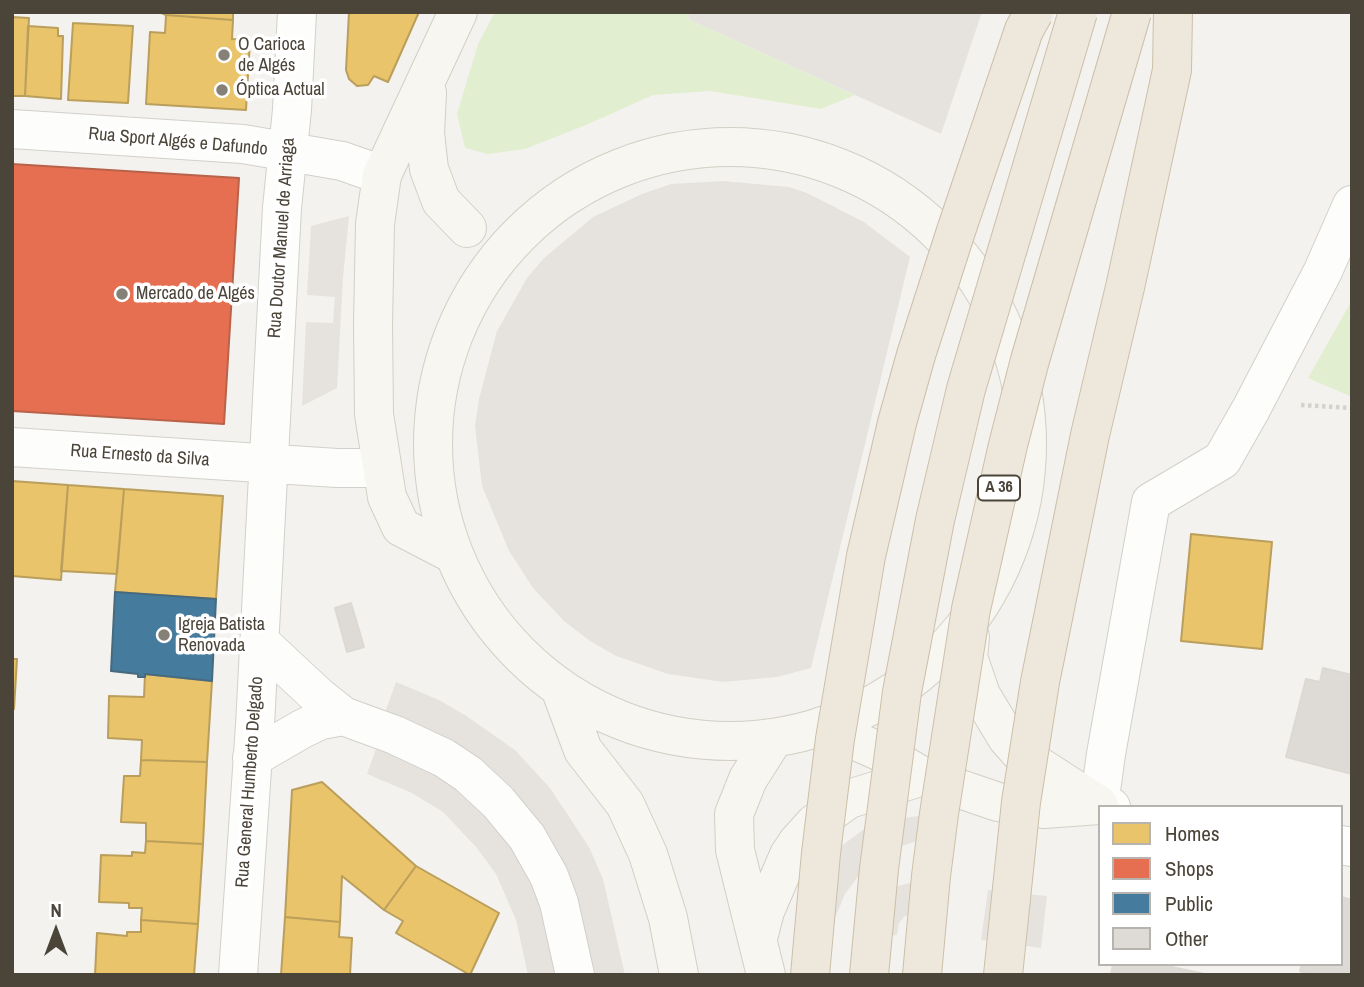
<!DOCTYPE html>
<html>
<head>
<meta charset="utf-8">
<style>
  body { margin:0 }
  #map { position:relative; width:1364px; height:987px; overflow:hidden; background:#f4f2ee; font-family:"Archivo Narrow",sans-serif }
  canvas { display:block }
  .frame { position:absolute; inset:0; border:14px solid #4b4439; pointer-events:none }
  .legend { position:absolute; left:1098px; top:805px; width:245px; height:161px; box-sizing:border-box; background:#fff; border:2px solid #b7b4b0; margin:0; padding:9px 12px; list-style:none; font-size:21px; color:#4b4439 }
  .legend li { display:flex; align-items:center; gap:14px; height:35px }
  .legend b { width:35px; border:2px solid #b7b4b0 }
  .north { position:absolute; left:21px; top:896px; width:70px; height:70px; -webkit-text-stroke:5px #fff; paint-order:stroke; rotate:0deg; font-size:19px; font-weight:700; line-height:28px; text-align:center; color:#4b4439 }
  .north::after { content:''; display:block; margin:auto; width:24px; height:32px; background:#4b4439; clip-path:polygon(50% 0,100% 100%,50% 72%,0 100%) }
</style>
</head>
<body>
<div id="map">
<canvas width="1364" height="987"></canvas>
<div class="frame"></div>
<ul class="legend">
<li><b style="height:19px;background:#e9c46a"></b>Homes</li>
<li><b style="height:19px;background:#e76f51"></b>Shops</li>
<li><b style="height:19px;background:#457b9d"></b>Public</li>
<li><b style="height:19px;background:#dedbd6"></b>Other</li>
</ul>
<div class="north">N</div>
</div>
<script>
const g = document.querySelector('canvas').getContext('2d');
g.lineJoin = 'round';
function fillPath(path, color) { g.fillStyle = color; g.fill(path, 'evenodd'); }
const toPath = rows => new Path2D(rows.map(r => 'M' + r).join(''));
function stroke(path, color, width, dash) { g.strokeStyle = color; g.lineWidth = width; g.lineCap = dash ? 'butt' : 'round'; g.setLineDash(dash || []); g.stroke(path); }
function drawText(font, color, halo, rows, align = 'center') {
  g.font = font + ' "Archivo Narrow",sans-serif'; g.lineWidth = 7; g.setLineDash([]); g.textBaseline = 'middle'; g.strokeStyle = halo; g.fillStyle = color; for (const [text, x, y, turn = 0] of rows) {
    g.save(); g.translate(x, y); g.rotate((+turn || 0) * Math.PI / 180); g.textAlign = isNaN(turn) ? turn : align; if (halo) g.strokeText(text, 0, 0); g.fillText(text, 0, 0); g.restore();
  }
}
const green = toPath([
  [495,12,690,12,688,19,855,95,821,109,710,91,653,95,586,125,525,149,488,154,465,148,457,114,478,44],
  [1352,300,1352,397,1308,378]
]);
const parking = toPath([
  [690,12,982,12,941,134,688,19],
  [723,181,789,187,807,193,864,222,910,257,811,668,777,677,723,682,668,674,616,656,590,641,564,621,548,604,533,588,509,551,482,486,475,426,479,399,497,331,527,278,544,258,593,217,642,194,671,184],
  [349,216,343,278,337,388,302,406,306,322,333,323,335,297,307,295,311,226],
  [396,682,439,700,465,715,515,750,550,788,589,847,603,879,625,975,593,975,567,876,384,715],
  [377,746,432,769,484,811,509,841,531,877,560,975,528,975,516,920,496,874,477,848,443,812,412,793,367,774],
  [919,816,931,816,917,841,891,850,860,874,845,894,833,923,836,850,864,829,896,819],
  [914,882,913,912,904,917,899,923,897,935,881,937,886,895,898,886],
  [988,890,1047,896,1041,948,981,940]
]);
const homes = toPath([
  [159,12,233,12,233,20,166,15,159,12],
  [349,12,419,12,388,82,374,76,368,85,357,86,349,79,346,70,349,12],
  [166,15,233,20,232,39,250,40,246,110,146,104,150,32,165,33,166,15],
  [12,17,29,18,25,96,12,96,12,17],
  [73,23,133,26,128,103,68,100,73,23],
  [28,26,58,28,58,36,63,36,61,99,25,96,28,26],
  [12,481,68,485,61,580,12,576,12,481],
  [68,485,124,489,117,574,61,571,68,485],
  [124,489,223,496,216,599,115,592,124,489],
  [1191,534,1272,542,1262,649,1181,641,1191,534],
  [12,659,17,659,14,709,12,709,12,659],
  [145,674,212,681,207,762,141,760,142,740,108,738,109,696,144,697,145,674],
  [141,760,207,762,203,844,146,841,146,823,121,822,124,776,140,776,141,760],
  [322,782,416,866,384,910,342,876,340,922,285,917,292,790,322,782],
  [146,841,203,844,198,924,141,920,142,908,129,908,129,903,99,902,101,855,132,856,132,852,145,853,146,841],
  [416,866,499,913,470,975,396,933,403,921,384,910,416,866],
  [285,917,340,922,339,937,352,938,350,975,281,975,285,917],
  [141,920,198,924,194,975,95,975,97,933,127,936,127,932,141,932,141,920]
]);
const shops = toPath([
  [12,164,239,178,224,424,12,411,12,164]
]);
const public = toPath([
  [115,592,216,599,212,681,145,674,145,677,138,677,138,674,111,671,115,592]
]);
const building = toPath([
  [351,603,364,647,347,652,335,608,351,603],
  [1323,668,1352,675,1352,774,1286,757,1306,679,1320,682,1323,668],
  [1341,897,1352,900,1352,975,1312,975,1300,971,1302,964,1341,964,1341,897],
  [1113,964,1158,964,1209,975,1111,975,1113,964]
]);
const path = toPath([
  [1301,405,1352,408]
]);
const street = toPath([
  [12,129,243,144,342,161,382,175],
  [12,447,337,468,381,468],
  [259,641,319,697,343,716,395,735,444,758,468,774,498,802,527,837,549,876,559,903,575,975],
  [252,758,302,729,321,720,343,716],
  [1111,807,1099,805,1106,754,1151,502,1222,460,1251,409,1323,271,1352,205],
  [1341,845,1352,847],
  [238,975,255,725,282,208,292,110,297,12]
]);
const secondary = toPath([
  [427,93,425,133,429,169,441,201,467,228],
  '433 444a297 297 0 1 1 594 0a297 297 0 1 1-594 0Z',
  [453,554,401,527,387,497,374,414,373,325,375,224,382,175,458,12],
  [970,637,968,657,981,695,1007,738,1023,756,1099,805],
  [560,688,583,750,625,804,648,854,668,918,679,975],
  [822,726,883,753,922,776,998,802,1044,809,1099,805],
  [758,938,765,911,789,855,797,843,815,823,849,799,920,777],
  [766,975,735,850,734,814,748,779,774,738]
]);
const highwayBridge = toPath([
  [810,975,821,853,835,739,866,556,897,423,916,355,956,231,1024,30,1034,12],
  [869,975,879,869,902,692,935,520,966,389,1078,12],
  [922,975,931,876,939,814,971,609,1008,445,1030,360,1132,12],
  [1003,975,1021,802,1040,682,1090,435,1126,283,1172,70,1173,12]
]);
const markers = [
  [224,55,7,"#868178"],
  [222,90,7,"#868178"],
  [122,294,7,"#868178"],
  [164,635,7,"#868178"]
];
const shields = [
  [999,488,42]
];
const shieldNames = [
  ["A 36",999,488]
];
const poiNames = [
  ["O Carioca",238,45],
  ["de Algés",238,66],
  ["Óptica Actual",236,90],
  ["Mercado de Algés",136,294],
  ["Igreja Batista",178,625],
  ["Renovada",178,646]
];
const streetNames = [
  ["Rua Sport Algés e Dafundo",178,142,5],
  ["Rua Doutor Manuel de Arriaga",282,238,-86],
  ["Rua Ernesto da Silva",140,456,4],
  ["Rua General Humberto Delgado",250,782,-86]
];
fillPath(green, '#e1eecf');
fillPath(parking, '#e6e3df');
fillPath(homes, '#e9c46a');
stroke(homes, '#ba9e5b', 2);
fillPath(shops, '#e76f51');
stroke(shops, '#b8624a', 2);
fillPath(public, '#457b9d');
stroke(public, '#476a7f', 2);
fillPath(building, '#dedbd6');
stroke(building, '#dcd9d4', 2);
stroke(street, '#d2d0cb', 40);
stroke(secondary, '#d3cfc5', 40);
stroke(path, '#d3d2cc', 4.5, [3.5, 3.5]);
stroke(street, '#fdfdfc', 38);
stroke(secondary, '#f7f6f1', 38);
stroke(highwayBridge, '#ccbfa9', 40, []);
stroke(highwayBridge, '#ede8db', 38);
for (const [x, y, r, color] of markers) { const dot = new Path2D(); dot.arc(x, y, r, 0, 2 * Math.PI); g.fillStyle = color; g.fill(dot); stroke(dot, '#fff', 2.5); }
for (const [x, y, w] of shields) { const box = new Path2D(); box.roundRect(x - w / 2, y - 12.5, w, 25, 5); g.fillStyle = '#fff'; g.fill(box); stroke(box, '#4b4439', 2); }
drawText('bold 16px', '#4b4439', null, shieldNames);
drawText('18px', '#4b4439', '#fff', poiNames, 'left');
drawText('18px', '#4b4439', '#fff', streetNames);
</script>
</body>
</html>
